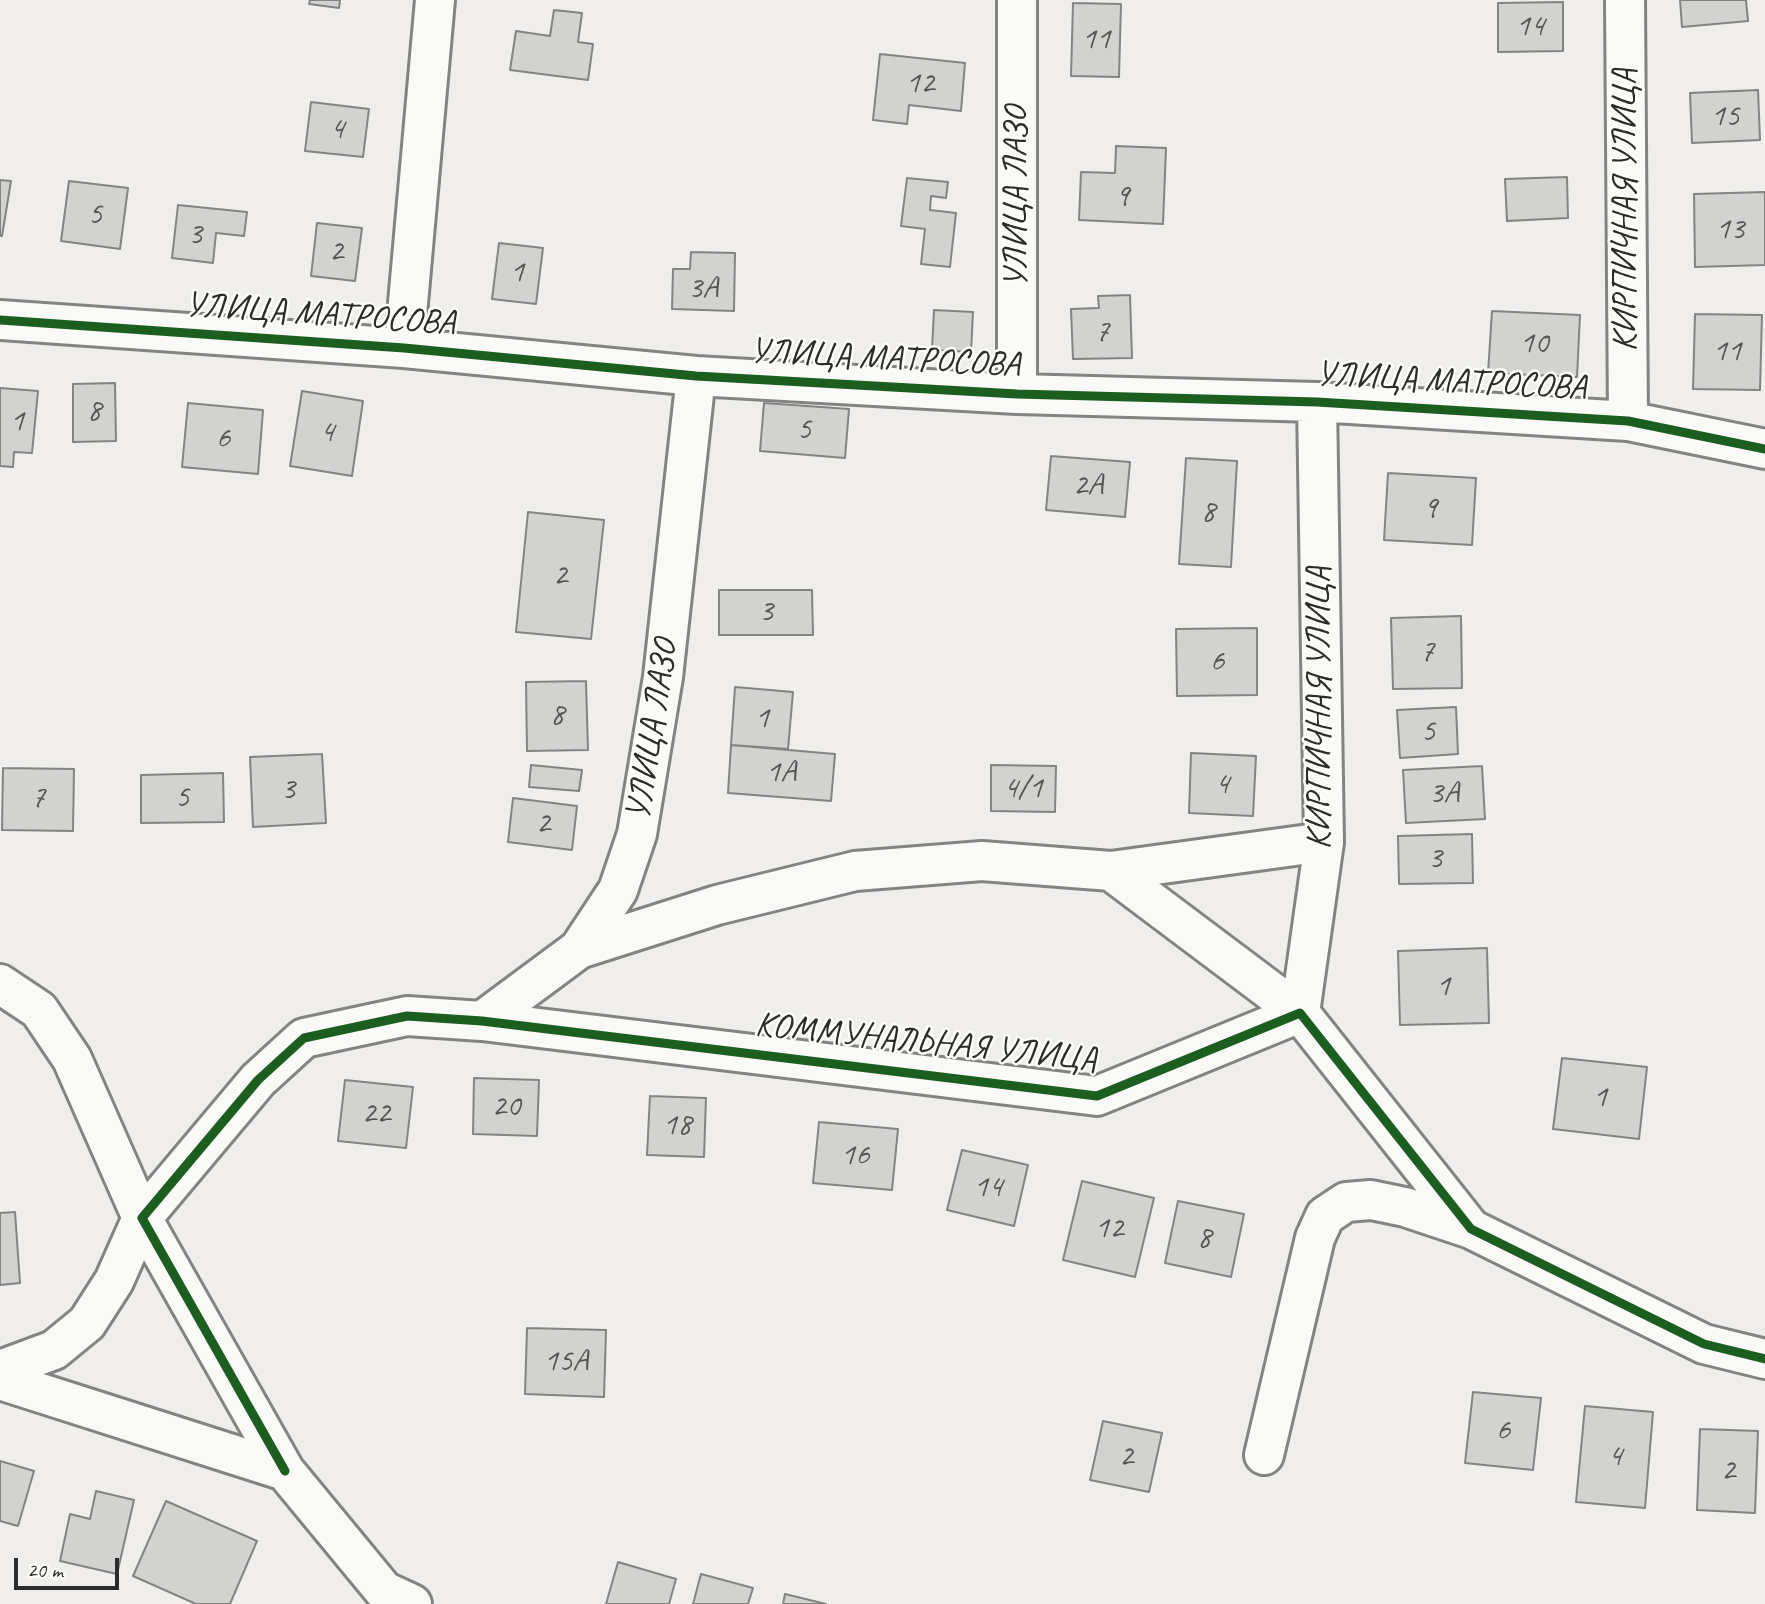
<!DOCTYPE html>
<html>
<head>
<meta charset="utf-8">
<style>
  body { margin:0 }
  #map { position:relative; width:1765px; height:1604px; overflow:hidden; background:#efeeec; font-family:Caveat,sans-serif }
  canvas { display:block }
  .scale { position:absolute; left:14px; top:1558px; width:105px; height:32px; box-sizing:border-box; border:4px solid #2b2b2b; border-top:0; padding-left:9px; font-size:21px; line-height:24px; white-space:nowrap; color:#2b2b2b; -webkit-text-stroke:5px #fdfcf7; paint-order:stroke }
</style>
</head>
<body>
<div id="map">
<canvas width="1765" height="1604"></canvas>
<div class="scale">20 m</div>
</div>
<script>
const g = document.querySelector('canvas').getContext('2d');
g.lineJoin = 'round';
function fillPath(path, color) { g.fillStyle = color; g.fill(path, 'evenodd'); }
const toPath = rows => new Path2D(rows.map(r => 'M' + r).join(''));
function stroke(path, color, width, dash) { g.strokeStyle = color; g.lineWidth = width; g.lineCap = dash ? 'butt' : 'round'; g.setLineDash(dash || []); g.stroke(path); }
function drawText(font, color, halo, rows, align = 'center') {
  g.font = font + ' Caveat,sans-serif'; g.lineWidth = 5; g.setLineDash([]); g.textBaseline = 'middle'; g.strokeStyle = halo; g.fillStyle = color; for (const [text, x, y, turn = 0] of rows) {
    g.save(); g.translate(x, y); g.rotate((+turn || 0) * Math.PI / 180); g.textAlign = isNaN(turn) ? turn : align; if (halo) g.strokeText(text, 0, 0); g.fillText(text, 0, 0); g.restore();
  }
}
const building = toPath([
  [310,0,340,0,339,8,309,4,310,0],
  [1680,0,1746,0,1748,21,1682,27,1680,0],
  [1563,2,1563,51,1498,52,1498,3,1563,2],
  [1073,3,1121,4,1119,77,1071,76,1073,3],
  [554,10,582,13,578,42,593,44,588,80,510,70,516,31,550,36,554,10],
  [880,54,965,63,961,111,909,105,907,124,873,120,880,54],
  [1758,90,1760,140,1692,143,1690,93,1758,90],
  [311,102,369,109,363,157,305,151,311,102],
  [1116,146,1166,148,1163,224,1079,220,1081,172,1115,173,1116,146],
  [1567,177,1568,218,1507,221,1505,179,1567,177],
  [907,178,948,182,946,198,931,196,930,210,956,213,950,267,921,264,925,229,901,226,907,178],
  [0,180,11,181,2,236,0,236,0,180],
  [69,181,128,188,120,249,61,241,69,181],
  [1765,192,1765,265,1695,267,1694,194,1765,192],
  [178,205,247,212,244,236,216,233,213,263,172,258,178,205],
  [317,223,362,228,355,281,311,276,317,223],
  [499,243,543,248,536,304,492,299,499,243],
  [691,252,735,253,734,311,672,309,673,269,690,269,691,252],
  [1130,295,1132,358,1073,359,1071,309,1099,308,1098,296,1130,295],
  [934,310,973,312,971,352,932,350,934,310],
  [1492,311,1580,315,1577,377,1488,373,1492,311],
  [1695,314,1762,315,1760,390,1693,389,1695,314],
  [115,383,116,441,73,442,73,384,115,383],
  [0,388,38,391,32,453,14,452,13,467,0,466,0,388],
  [302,391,363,401,352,476,290,466,302,391],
  [188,403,263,410,258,474,182,467,188,403],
  [764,403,849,409,845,458,760,451,764,403],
  [1051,456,1130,462,1125,517,1046,510,1051,456],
  [1186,458,1237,461,1231,567,1179,564,1186,458],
  [1388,473,1476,478,1472,545,1384,540,1388,473],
  [528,512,604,520,591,639,516,632,528,512],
  [719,590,812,590,813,635,719,635,719,590],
  [1461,616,1462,688,1393,689,1391,618,1461,616],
  [1257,628,1257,695,1177,696,1176,629,1257,628],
  [586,681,588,750,527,751,526,682,586,681],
  [735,687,793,692,788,749,731,745,735,687],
  [1456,707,1458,754,1400,758,1397,710,1456,707],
  [731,745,835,754,831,801,728,793,731,745],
  [1191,753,1256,756,1253,816,1189,813,1191,753],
  [322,754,326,823,253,827,250,757,322,754],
  [531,765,582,770,579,791,529,787,531,765],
  [991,765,1056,766,1055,812,991,811,991,765],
  [1482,766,1485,819,1406,823,1403,770,1482,766],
  [3,768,74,769,73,831,2,830,3,768],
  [223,773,224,822,141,823,141,775,223,773],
  [513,798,577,806,572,850,508,842,513,798],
  [1472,834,1473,883,1399,884,1398,836,1472,834],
  [1487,948,1489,1023,1400,1025,1398,951,1487,948],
  [1562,1058,1647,1067,1639,1139,1553,1129,1562,1058],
  [474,1078,539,1080,537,1136,473,1134,474,1078],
  [345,1080,413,1087,406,1148,338,1141,345,1080],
  [650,1096,706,1098,704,1157,647,1155,650,1096],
  [819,1122,898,1129,892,1190,813,1183,819,1122],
  [962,1150,1028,1165,1014,1226,947,1210,962,1150],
  [1082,1181,1154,1198,1135,1277,1063,1260,1082,1181],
  [1178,1201,1244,1214,1231,1277,1165,1263,1178,1201],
  [15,1212,20,1283,0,1285,0,1213,15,1212],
  [527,1328,606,1330,604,1397,525,1394,527,1328],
  [1473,1392,1541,1398,1533,1470,1465,1463,1473,1392],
  [1585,1406,1653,1412,1645,1508,1576,1502,1585,1406],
  [1103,1421,1162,1433,1149,1492,1090,1480,1103,1421],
  [1700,1429,1758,1431,1755,1513,1697,1510,1700,1429],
  [0,1461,34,1471,18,1526,0,1521,0,1461],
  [96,1491,134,1500,117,1574,60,1561,70,1514,90,1519,96,1491],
  [166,1501,257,1541,230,1604,196,1604,133,1576,166,1501],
  [618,1562,676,1579,669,1604,606,1604,618,1562],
  [701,1574,753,1588,748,1604,693,1604,701,1574],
  [785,1594,826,1604,783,1604,785,1594]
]);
const minor = toPath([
  [1625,0,1628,421],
  [0,320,404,348,696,376,1017,394,1317,402,1628,421,1765,449],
  [404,348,435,0],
  [1017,394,1017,0],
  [1111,871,1324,842],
  [579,949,717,905,855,871,982,861,1111,871,1300,1013,1324,842,1317,402],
  [0,984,39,1010,72,1059,142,1218,114,1281,87,1323,54,1350,0,1370],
  [482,1021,579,949,618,890,637,834,663,677,696,376],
  [0,1380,285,1471,384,1591,412,1604],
  [1264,1455,1315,1238,1325,1216,1346,1202,1371,1200,1405,1207,1471,1229],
  [285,1471,142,1218,258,1080,304,1038,407,1016,482,1021,1097,1096,1300,1013,1471,1229,1704,1344,1765,1359]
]);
const cycleway = toPath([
  [0,320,404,348,696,376,1017,394,1317,402,1628,421,1765,449],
  [285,1471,142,1218,258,1080,304,1038,407,1016,482,1021,1097,1096,1300,1013,1471,1229,1704,1344,1765,1359]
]);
const numberNames = [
  ["14",1530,27],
  ["11",1096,40],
  ["12",920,84],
  ["15",1725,117],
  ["4",337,130],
  ["9",1122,197],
  ["5",95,215],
  ["13",1730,230],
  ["3",195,235],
  ["2",336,252],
  ["1",517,273],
  ["3А",703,289],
  ["7",1102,333],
  ["10",1534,344],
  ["11",1727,352],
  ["8",94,412],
  ["1",17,422],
  ["5",804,430],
  ["4",327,433],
  ["6",223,439],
  ["2А",1088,486],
  ["9",1430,509],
  ["8",1208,513],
  ["2",560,576],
  ["3",766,612],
  ["7",1427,653],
  ["6",1217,662],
  ["8",557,716],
  ["1",762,719],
  ["5",1428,732],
  ["1А",781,773],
  ["4",1222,785],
  ["4/1",1023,789],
  ["3",288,790],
  ["3А",1444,794],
  ["5",182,798],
  ["7",38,799],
  ["2",543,824],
  ["3",1435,859],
  ["1",1443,987],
  ["1",1600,1098],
  ["20",506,1107],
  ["22",376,1114],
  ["18",677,1126],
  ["16",855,1156],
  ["14",988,1188],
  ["12",1109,1229],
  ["8",1204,1239],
  ["15А",566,1362],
  ["6",1503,1431],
  ["2",1126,1457],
  ["4",1615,1457],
  ["2",1728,1471]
];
const streetNames = [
  ["УЛИЦА ЛАЗО",1017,197,-90],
  ["КИРПИЧНАЯ УЛИЦА",1626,210,-90],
  ["УЛИЦА МАТРОСОВА",320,315,4],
  ["УЛИЦА МАТРОСОВА",885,359,3],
  ["УЛИЦА МАТРОСОВА",1451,382,3],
  ["КИРПИЧНАЯ УЛИЦА",1320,708,-90],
  ["УЛИЦА ЛАЗО",653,730,-81],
  ["КОММУНАЛЬНАЯ УЛИЦА",926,1043,6]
];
fillPath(building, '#d2d2d0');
stroke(building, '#838382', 2);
stroke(minor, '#838382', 44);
stroke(minor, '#f9f9f7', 38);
stroke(cycleway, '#1b5e20', 9);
drawText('32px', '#555554', null, numberNames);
drawText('35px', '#2b2b2b', '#fdfcf7', streetNames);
</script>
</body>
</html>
